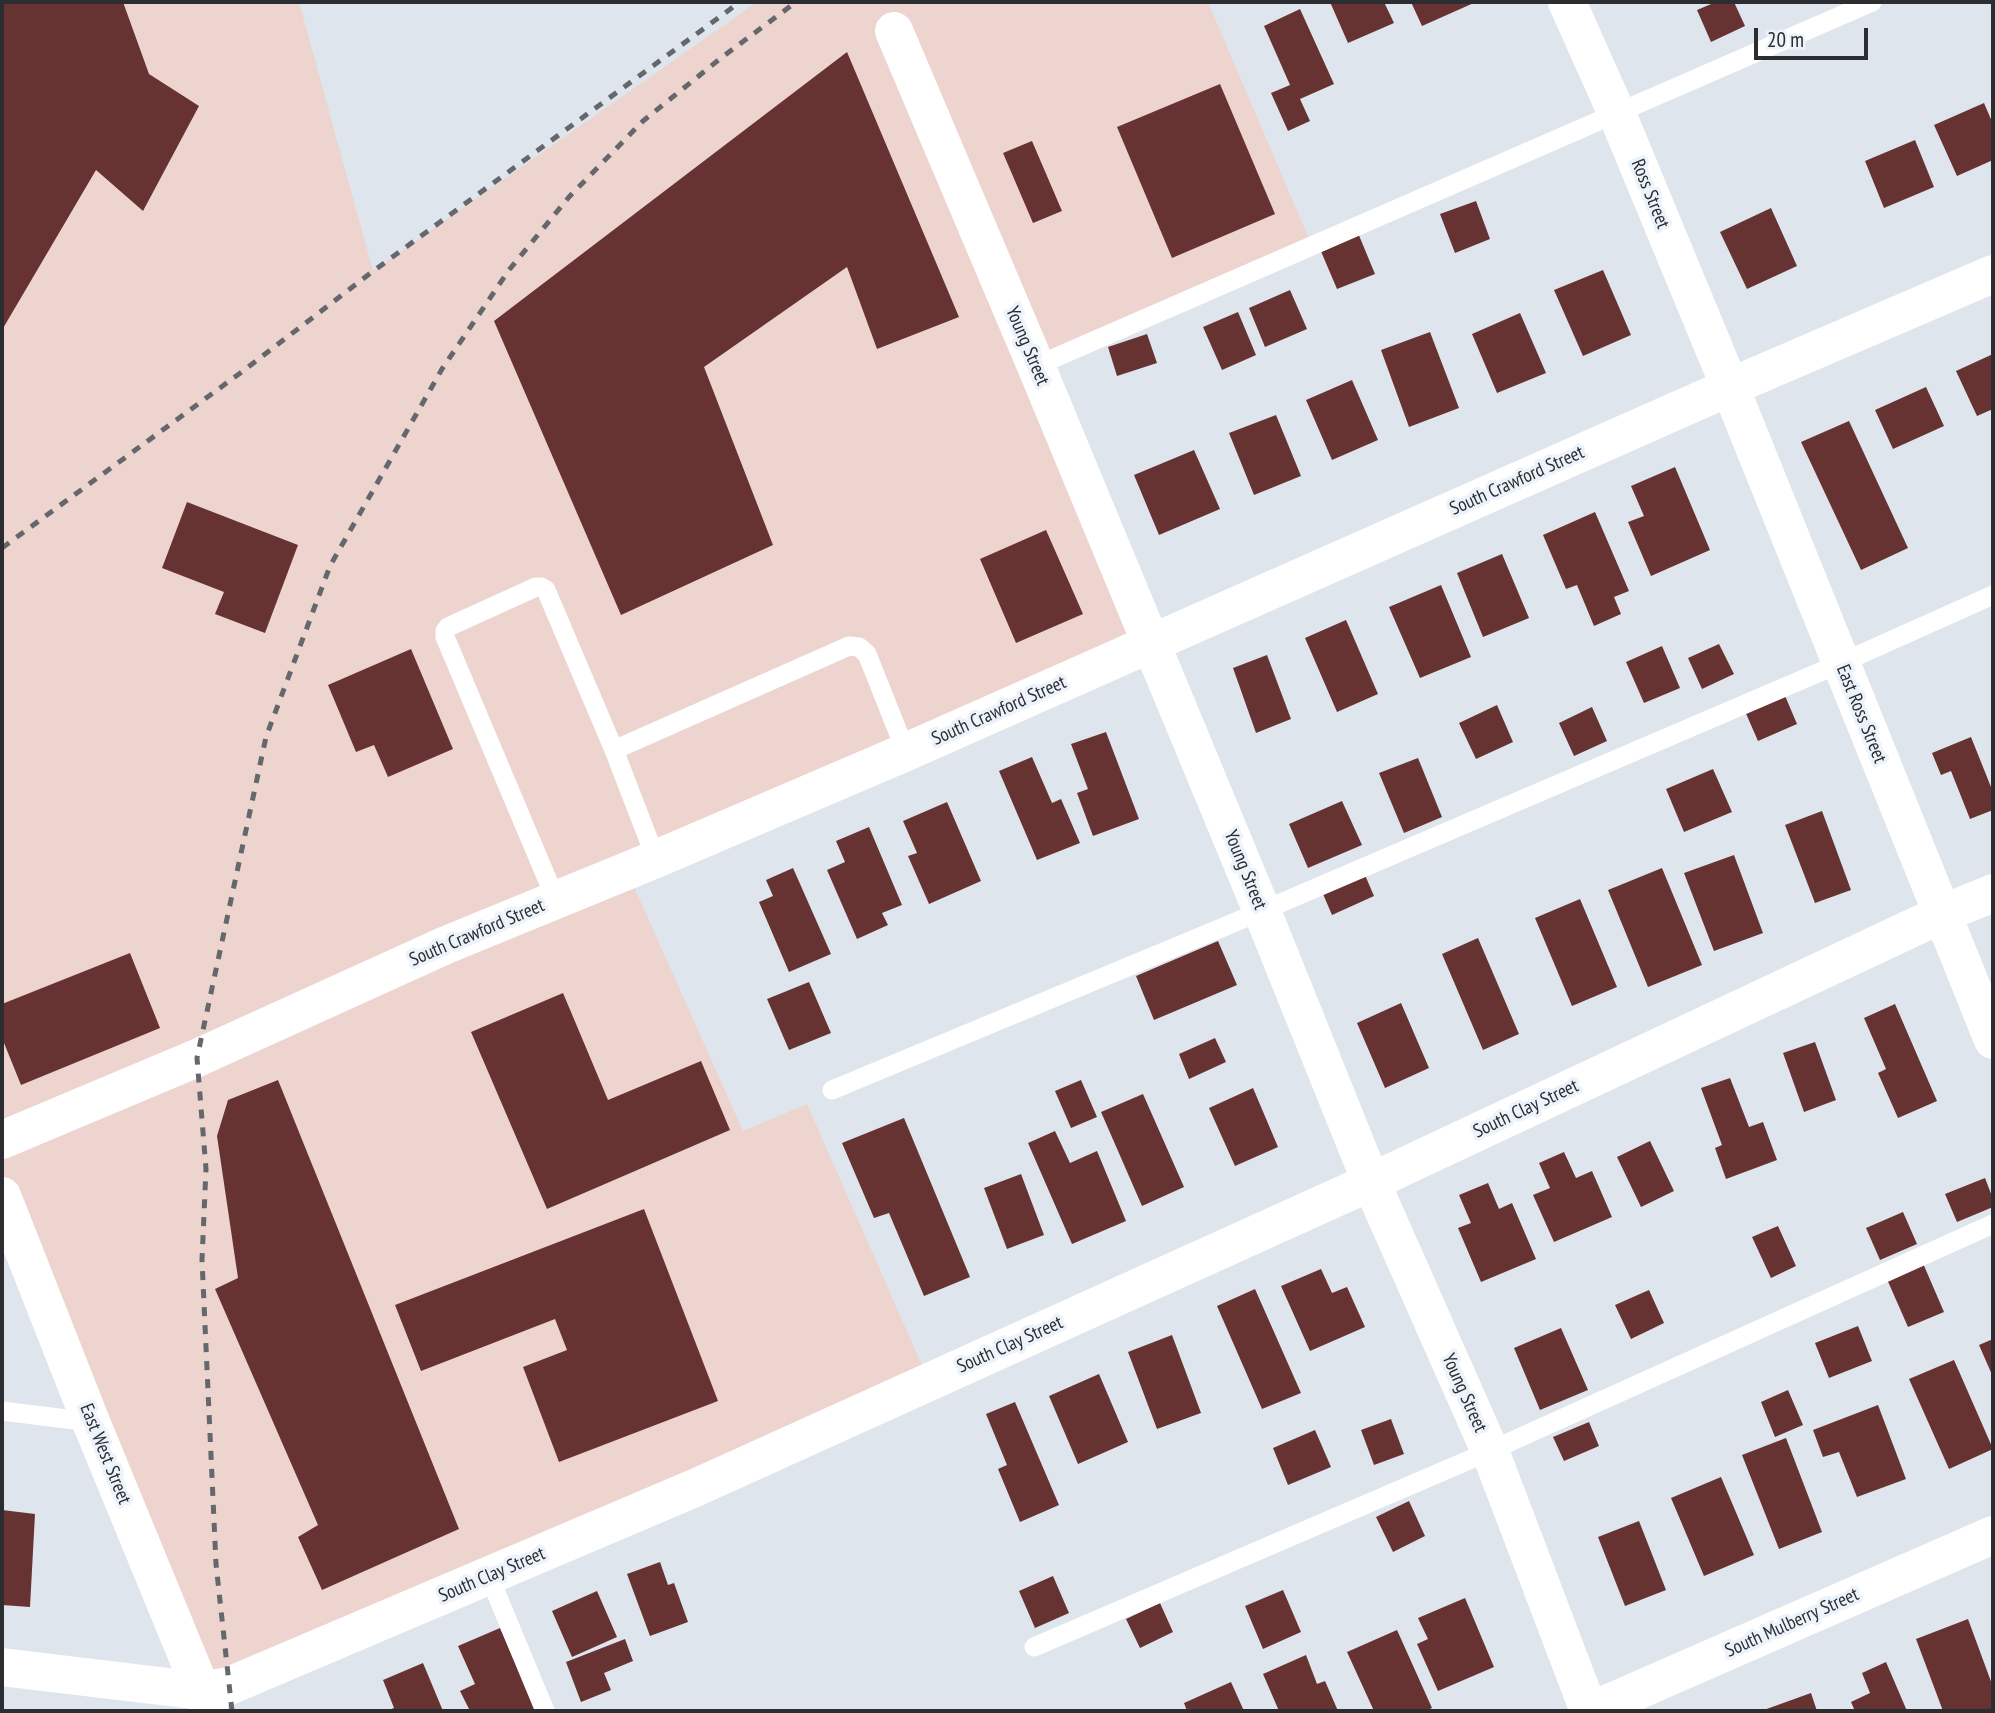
<!DOCTYPE html>
<html>
<head>
<meta charset="utf-8">
<style>
  body { margin:0 }
  #map { position:relative; width:1995px; height:1713px; overflow:hidden; background:#dfe5ed; font-family:"PT Sans Narrow",sans-serif }
  canvas { display:block }
  .frame { position:absolute; inset:0; border:4px solid #2b2d30; pointer-events:none }
  .scale { position:absolute; left:1754px; top:28px; width:114px; height:32px; box-sizing:border-box; border:4px solid #2b2d30; border-top:0; padding-left:9px; font-size:21px; line-height:24px; white-space:nowrap; color:#2b2d30; -webkit-text-stroke:5px #edf3fb; paint-order:stroke }
</style>
</head>
<body>
<div id="map">
<canvas width="1995" height="1713"></canvas>
<div class="frame"></div>
<div class="scale">20 m</div>
</div>
<script>
const g = document.querySelector('canvas').getContext('2d');
g.lineJoin = 'round';
function fillPath(path, color) { g.fillStyle = color; g.fill(path, 'evenodd'); }
const toPath = rows => new Path2D(rows.map(r => 'M' + r).join(''));
function stroke(path, color, width, dash) { g.strokeStyle = color; g.lineWidth = width; g.lineCap = dash ? 'butt' : 'round'; g.setLineDash(dash || []); g.stroke(path); }
function drawText(font, color, halo, rows, align = 'center') {
  g.font = font + ' "PT Sans Narrow",sans-serif'; g.lineWidth = 7; g.setLineDash([]); g.textBaseline = 'middle'; g.strokeStyle = halo; g.fillStyle = color; for (const [text, x, y, turn = 0] of rows) {
    g.save(); g.translate(x, y); g.rotate((+turn || 0) * Math.PI / 180); g.textAlign = isNaN(turn) ? turn : align; if (halo) g.strokeText(text, 0, 0); g.fillText(text, 0, 0); g.restore();
  }
}
const industrial = toPath([
  [2,2,299,2,373,271,757,2,1208,2,1312,246,1036,366,1151,644,627,871,743,1131,807,1104,929,1381,202,1691,2,1196]
]);
const building = toPath([
  [2,2,123,2,149,74,199,106,143,211,96,170,2,330],
  [1330,2,1384,2,1394,23,1348,43],
  [1411,2,1476,2,1422,26],
  [1716,2,1734,2,1745,26,1711,42,1697,10],
  [1300,9,1334,84,1300,99,1310,121,1288,131,1271,93,1290,85,1264,26],
  [847,52,959,317,877,349,847,267,704,367,773,545,621,615,494,321],
  [1220,84,1275,214,1172,258,1117,127],
  [1984,103,1993,124,1993,160,1957,176,1934,125],
  [1915,140,1934,187,1884,208,1865,161],
  [1032,141,1062,211,1033,223,1003,153],
  [1476,201,1490,239,1455,253,1440,214],
  [1771,208,1797,266,1747,289,1720,232],
  [1358,233,1375,274,1337,289,1320,249],
  [1603,270,1631,335,1583,356,1554,290],
  [1290,290,1307,329,1265,347,1249,308],
  [1238,312,1256,355,1222,370,1203,327],
  [1520,313,1546,373,1497,393,1472,334],
  [1430,332,1459,408,1409,427,1381,350],
  [1147,334,1157,363,1117,376,1108,347],
  [1993,354,1993,409,1977,416,1956,371],
  [1352,380,1378,440,1332,460,1306,400],
  [1926,387,1944,426,1893,449,1875,410],
  [1276,415,1301,476,1254,495,1229,433],
  [1849,421,1908,548,1861,570,1801,442],
  [1194,450,1220,509,1159,535,1134,475],
  [1675,467,1710,550,1651,576,1628,522,1644,516,1631,486],
  [187,502,298,545,265,633,215,614,224,592,162,568],
  [1595,512,1629,591,1614,597,1621,614,1594,626,1577,585,1566,589,1543,535],
  [1046,530,1083,614,1016,643,980,559],
  [1502,554,1529,618,1483,637,1457,573],
  [1441,585,1471,657,1420,678,1389,607],
  [1346,620,1378,694,1337,712,1305,638],
  [1719,644,1734,674,1702,689,1688,658],
  [1662,646,1680,688,1644,703,1626,662],
  [411,649,453,749,388,777,374,745,356,752,328,685],
  [1267,655,1291,719,1256,733,1233,668],
  [1783,691,1797,724,1758,741,1744,709],
  [1497,705,1513,742,1476,759,1459,723],
  [1592,707,1607,741,1574,756,1559,723],
  [1106,732,1139,819,1093,836,1077,793,1088,789,1071,744],
  [1971,737,1993,792,1993,810,1970,819,1951,771,1941,775,1932,753],
  [1032,757,1052,803,1061,799,1080,843,1037,860,999,771],
  [1418,758,1442,817,1404,833,1379,773],
  [1713,769,1732,812,1684,832,1666,789],
  [1342,801,1362,845,1308,868,1289,824],
  [947,802,981,881,929,904,908,856,917,853,903,821],
  [1822,811,1851,890,1815,903,1785,825],
  [869,827,902,905,882,913,888,925,857,939,827,870,845,862,836,841],
  [1734,855,1763,933,1714,951,1684,873],
  [793,868,831,954,789,972,759,902,773,896,766,880],
  [1662,868,1702,965,1648,987,1608,890],
  [1365,875,1374,896,1332,915,1323,894],
  [1580,899,1617,987,1572,1006,1535,918],
  [1478,938,1519,1034,1483,1050,1442,954],
  [1218,941,1237,985,1154,1020,1136,976],
  [130,953,160,1028,21,1085,2,1038,2,1004],
  [809,982,831,1033,789,1050,767,999],
  [563,993,608,1100,701,1061,730,1130,547,1209,471,1032],
  [1401,1003,1429,1068,1385,1088,1357,1023],
  [1895,1004,1937,1101,1898,1118,1878,1073,1886,1069,1864,1018],
  [1215,1038,1226,1062,1189,1079,1179,1054],
  [1815,1042,1836,1100,1804,1112,1783,1053],
  [1730,1078,1749,1127,1763,1122,1777,1160,1726,1179,1715,1148,1722,1145,1701,1088],
  [278,1080,459,1529,322,1590,298,1537,318,1525,215,1289,238,1278,217,1136,228,1100],
  [1081,1080,1097,1117,1071,1128,1055,1091],
  [1253,1088,1278,1147,1235,1166,1209,1108],
  [1143,1094,1184,1187,1142,1206,1101,1112],
  [904,1118,970,1277,924,1296,889,1213,874,1218,842,1143],
  [1055,1131,1070,1163,1097,1151,1126,1221,1072,1244,1028,1143],
  [1650,1141,1674,1191,1641,1207,1617,1157],
  [1564,1152,1576,1178,1592,1171,1612,1217,1554,1242,1533,1195,1550,1188,1539,1163],
  [1021,1174,1044,1235,1007,1249,984,1188],
  [1985,1178,1993,1199,1993,1207,1957,1222,1945,1194],
  [1488,1183,1499,1209,1512,1203,1536,1259,1481,1282,1458,1228,1471,1223,1459,1195],
  [644,1209,718,1401,559,1462,523,1367,567,1350,555,1319,421,1371,395,1305],
  [1903,1212,1917,1244,1880,1260,1866,1228],
  [1778,1226,1796,1266,1771,1278,1752,1237],
  [1922,1261,1944,1312,1908,1327,1886,1277],
  [1321,1269,1332,1293,1347,1287,1365,1327,1310,1351,1281,1286],
  [1255,1289,1301,1393,1262,1409,1217,1306],
  [1649,1290,1664,1323,1631,1339,1615,1305],
  [1858,1326,1872,1361,1829,1378,1815,1343],
  [1561,1328,1588,1390,1540,1410,1514,1348],
  [1172,1335,1201,1413,1157,1429,1128,1352],
  [1993,1339,1993,1377,1979,1345],
  [1954,1360,1993,1449,1949,1469,1909,1379],
  [1099,1374,1128,1442,1078,1464,1049,1396],
  [1788,1390,1803,1425,1775,1437,1761,1402],
  [1015,1402,1059,1505,1020,1522,998,1469,1007,1465,986,1414],
  [1878,1405,1906,1479,1857,1497,1839,1452,1823,1457,1813,1430],
  [1391,1419,1404,1454,1374,1465,1361,1430],
  [1589,1422,1599,1446,1564,1461,1553,1437],
  [1315,1430,1331,1467,1288,1485,1273,1448],
  [1786,1438,1822,1532,1779,1549,1742,1455],
  [1721,1477,1754,1555,1704,1576,1671,1498],
  [1409,1501,1425,1536,1393,1552,1376,1517],
  [2,1510,35,1514,30,1607,2,1605],
  [1639,1521,1666,1590,1625,1606,1598,1537],
  [660,1562,668,1585,674,1583,688,1622,650,1636,627,1574],
  [1053,1576,1069,1613,1035,1628,1019,1591],
  [1283,1590,1301,1632,1263,1649,1245,1606],
  [597,1591,617,1637,572,1657,552,1611],
  [1465,1598,1494,1667,1438,1691,1417,1644,1428,1639,1418,1618],
  [1160,1603,1173,1632,1140,1648,1126,1619],
  [1968,1619,1993,1687,1993,1711,1943,1711,1916,1639],
  [500,1628,536,1711,470,1711,460,1691,475,1684,458,1646],
  [1397,1630,1432,1708,1425,1711,1374,1711,1347,1652],
  [625,1639,633,1661,604,1673,611,1690,581,1702,566,1662],
  [1306,1655,1317,1684,1325,1681,1338,1711,1279,1711,1263,1674],
  [1886,1662,1907,1711,1855,1711,1851,1702,1870,1693,1862,1673],
  [423,1663,443,1711,386,1711,394,1708,383,1680],
  [1231,1682,1244,1711,1187,1711,1184,1703],
  [1811,1693,1817,1711,1761,1711]
]);
const service = toPath([
  [1036,366,1872,2],
  [656,859,614,750,849,646,859,647,867,654,906,752],
  [556,900,445,637,445,631,448,627,536,587,541,587,546,590,614,750],
  [832,1090,1262,911,1841,663,1993,595],
  [2,1411,91,1422],
  [489,1576,545,1711],
  [1034,1647,1490,1451,1993,1224]
]);
const minor = toPath([
  [1567,2,1617,114,1730,387,1993,1040],
  [894,31,1036,366,1262,911,1371,1182,1490,1451,1589,1711],
  [2,1140,197,1058,446,945,656,859,906,752,1730,387,1993,274],
  [2,1196,91,1422,209,1709],
  [2,1667,202,1691,229,1686,697,1487,1371,1182,1942,914,1993,893],
  [1591,1711,1993,1535]
]);
const rail = toPath([
  [2,548,243,371,372,272,740,2],
  [232,1711,216,1564,202,1260,206,1169,197,1058,266,737,330,566,442,369,509,270,569,197,643,121,721,58,796,2]
]);
const streetNames = [
  ["Ross Street",1650,194,68],
  ["Young Street",1027,346,67],
  ["South Crawford Street",1517,481,-24],
  ["South Crawford Street",999,711,-24],
  ["East Ross Street",1861,714,68],
  ["Young Street",1245,870,68],
  ["South Crawford Street",477,933,-23],
  ["South Clay Street",1526,1109,-25],
  ["South Clay Street",1010,1345,-24],
  ["Young Street",1464,1393,66],
  ["East West Street",105,1454,68],
  ["South Clay Street",492,1575,-23],
  ["South Mulberry Street",1792,1623,-24]
];
fillPath(industrial, '#eed4ce');
fillPath(building, '#663332');
stroke(service, '#fff', 19);
stroke(minor, '#fff', 38);
stroke(rail, '#64676c', 5, [9, 9]);
drawText('19px', '#2b2d30', '#edf3fb', streetNames);
</script>
</body>
</html>
